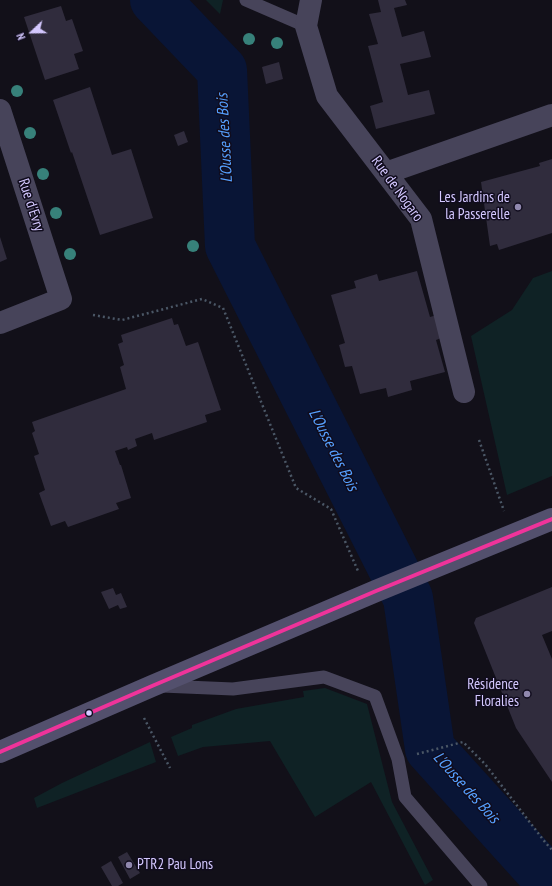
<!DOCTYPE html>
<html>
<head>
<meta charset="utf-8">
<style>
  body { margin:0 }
  #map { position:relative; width:552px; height:886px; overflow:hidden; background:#121019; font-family:"PT Sans Narrow",sans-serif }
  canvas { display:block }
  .north { position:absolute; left:12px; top:12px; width:40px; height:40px; -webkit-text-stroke:3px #100c1d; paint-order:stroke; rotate:248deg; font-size:11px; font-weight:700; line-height:16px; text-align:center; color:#d4c8ff }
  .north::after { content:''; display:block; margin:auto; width:14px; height:18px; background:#d4c8ff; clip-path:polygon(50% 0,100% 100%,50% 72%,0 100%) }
</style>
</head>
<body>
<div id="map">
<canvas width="552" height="886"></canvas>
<div class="north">N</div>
</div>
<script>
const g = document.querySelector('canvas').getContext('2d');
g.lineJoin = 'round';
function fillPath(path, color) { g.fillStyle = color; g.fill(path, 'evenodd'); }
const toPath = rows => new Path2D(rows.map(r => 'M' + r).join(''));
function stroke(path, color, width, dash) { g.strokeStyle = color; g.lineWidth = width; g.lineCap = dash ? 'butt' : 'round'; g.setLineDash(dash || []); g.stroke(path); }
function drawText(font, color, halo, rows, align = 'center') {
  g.font = font + ' "PT Sans Narrow",sans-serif'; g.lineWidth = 3; g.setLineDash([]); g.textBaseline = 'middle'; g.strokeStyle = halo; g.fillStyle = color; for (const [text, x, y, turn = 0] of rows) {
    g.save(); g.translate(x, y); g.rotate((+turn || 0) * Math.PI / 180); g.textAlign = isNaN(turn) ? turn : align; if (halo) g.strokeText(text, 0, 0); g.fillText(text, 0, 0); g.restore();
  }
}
const green = toPath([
  [206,0,223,0,220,14],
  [552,271,552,476,507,495,471,336,512,310,533,278],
  [325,688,367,704,392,802,433,880,425,885,371,782,315,817,270,741,203,747,178,756,171,737,192,728,192,725,236,709,304,697,303,691],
  [150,742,156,762,37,808,34,798,62,783]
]);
const river = toPath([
  [155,0,222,70,230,246,408,598,430,749,552,884]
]);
const building = toPath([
  [378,0,405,0,407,5,394,8,402,37,424,31,431,57,400,64,408,95,429,90,435,114,376,129,370,106,383,102,368,46,378,44,369,14,381,12],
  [61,6,66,21,72,19,83,51,74,54,79,69,45,80,24,17],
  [279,62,283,79,266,84,262,67],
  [90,87,112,155,131,149,153,218,100,235,72,152,71,153,53,100],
  [184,131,188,142,178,146,174,135],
  [552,159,552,233,499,250,497,244,490,246,481,182,540,166,539,163],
  [0,237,7,259,0,262],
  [417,271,430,317,437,315,444,337,436,340,445,372,410,381,412,390,388,397,386,388,360,394,352,366,345,367,339,345,345,343,331,295,356,288,354,281,377,274,379,281],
  [172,318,174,325,178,324,186,346,198,342,221,410,205,415,207,422,154,440,152,433,135,439,137,446,128,450,127,447,115,451,120,465,121,465,131,498,116,503,119,509,68,527,65,521,51,526,39,493,45,490,34,456,39,454,32,433,35,431,32,422,126,389,120,367,124,365,118,344,123,342,121,335],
  [552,587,552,631,542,635,552,659,552,782,516,728,474,623,476,618],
  [113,588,116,595,121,593,127,607,120,609,118,605,109,609,101,592],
  [127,852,140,873,130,879,118,857],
  [111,861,123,883,118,886,112,886,101,867]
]);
const path = toPath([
  [93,315,122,320,202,299,223,308,296,488,331,509,358,571],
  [479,440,504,511],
  [144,718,170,768],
  [417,754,463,742,485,764,545,842,552,850]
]);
const lane = toPath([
  [246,0,306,26],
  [162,686,233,689,324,677,375,696,398,759,405,797,481,886]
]);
const street = toPath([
  [311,0,306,26,327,96,421,219,464,392],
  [0,110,61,299,0,323],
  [386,173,552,115]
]);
const secondary = toPath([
  [0,752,152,686,376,591,552,519]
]);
const bus1 = toPath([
  [0,752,152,686,376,591,552,519]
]);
const trees = [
  [249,39],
  [277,43],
  [17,91],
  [30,133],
  [43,174],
  [56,213],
  [193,246],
  [70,254]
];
const markers = [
  [518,207,4,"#9088ae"],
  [527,694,4,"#9088ae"],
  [89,713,3.5,"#d4c8ff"],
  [129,865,4,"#9088ae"]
];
const streetNames = [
  ["Rue de Nogaro",397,189,54],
  ["Rue d'Evry",31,205,72]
];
const poiNames = [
  ["Les Jardins de",510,198],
  ["la Passerelle",510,215],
  ["Résidence",519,685],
  ["Floralies",519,702],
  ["PTR2 Pau Lons",137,865,"left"]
];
const waterNames = [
  ["L'Ousse des Bois",225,138,-93],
  ["L'Ousse des Bois",333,450,63],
  ["L'Ousse des Bois",466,788,48]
];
fillPath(green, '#0f2225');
stroke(river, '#091536', 50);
fillPath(building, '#302c3d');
stroke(path, '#4b5766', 2.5, [2, 3]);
stroke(lane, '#47445a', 13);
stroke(street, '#47445a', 22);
stroke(secondary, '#53506d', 22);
stroke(bus1, '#ef339a', 4);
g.fillStyle = '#37817a';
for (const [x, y] of trees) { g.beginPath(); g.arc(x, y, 6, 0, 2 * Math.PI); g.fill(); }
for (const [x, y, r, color] of markers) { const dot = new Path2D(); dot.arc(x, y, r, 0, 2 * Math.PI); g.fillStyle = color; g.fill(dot); stroke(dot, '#100c1d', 1.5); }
drawText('15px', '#d4c8ff', '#100c1d', streetNames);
drawText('15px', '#d4c8ff', '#100c1d', poiNames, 'right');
drawText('italic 16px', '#56a0ff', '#100c1d', waterNames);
</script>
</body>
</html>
